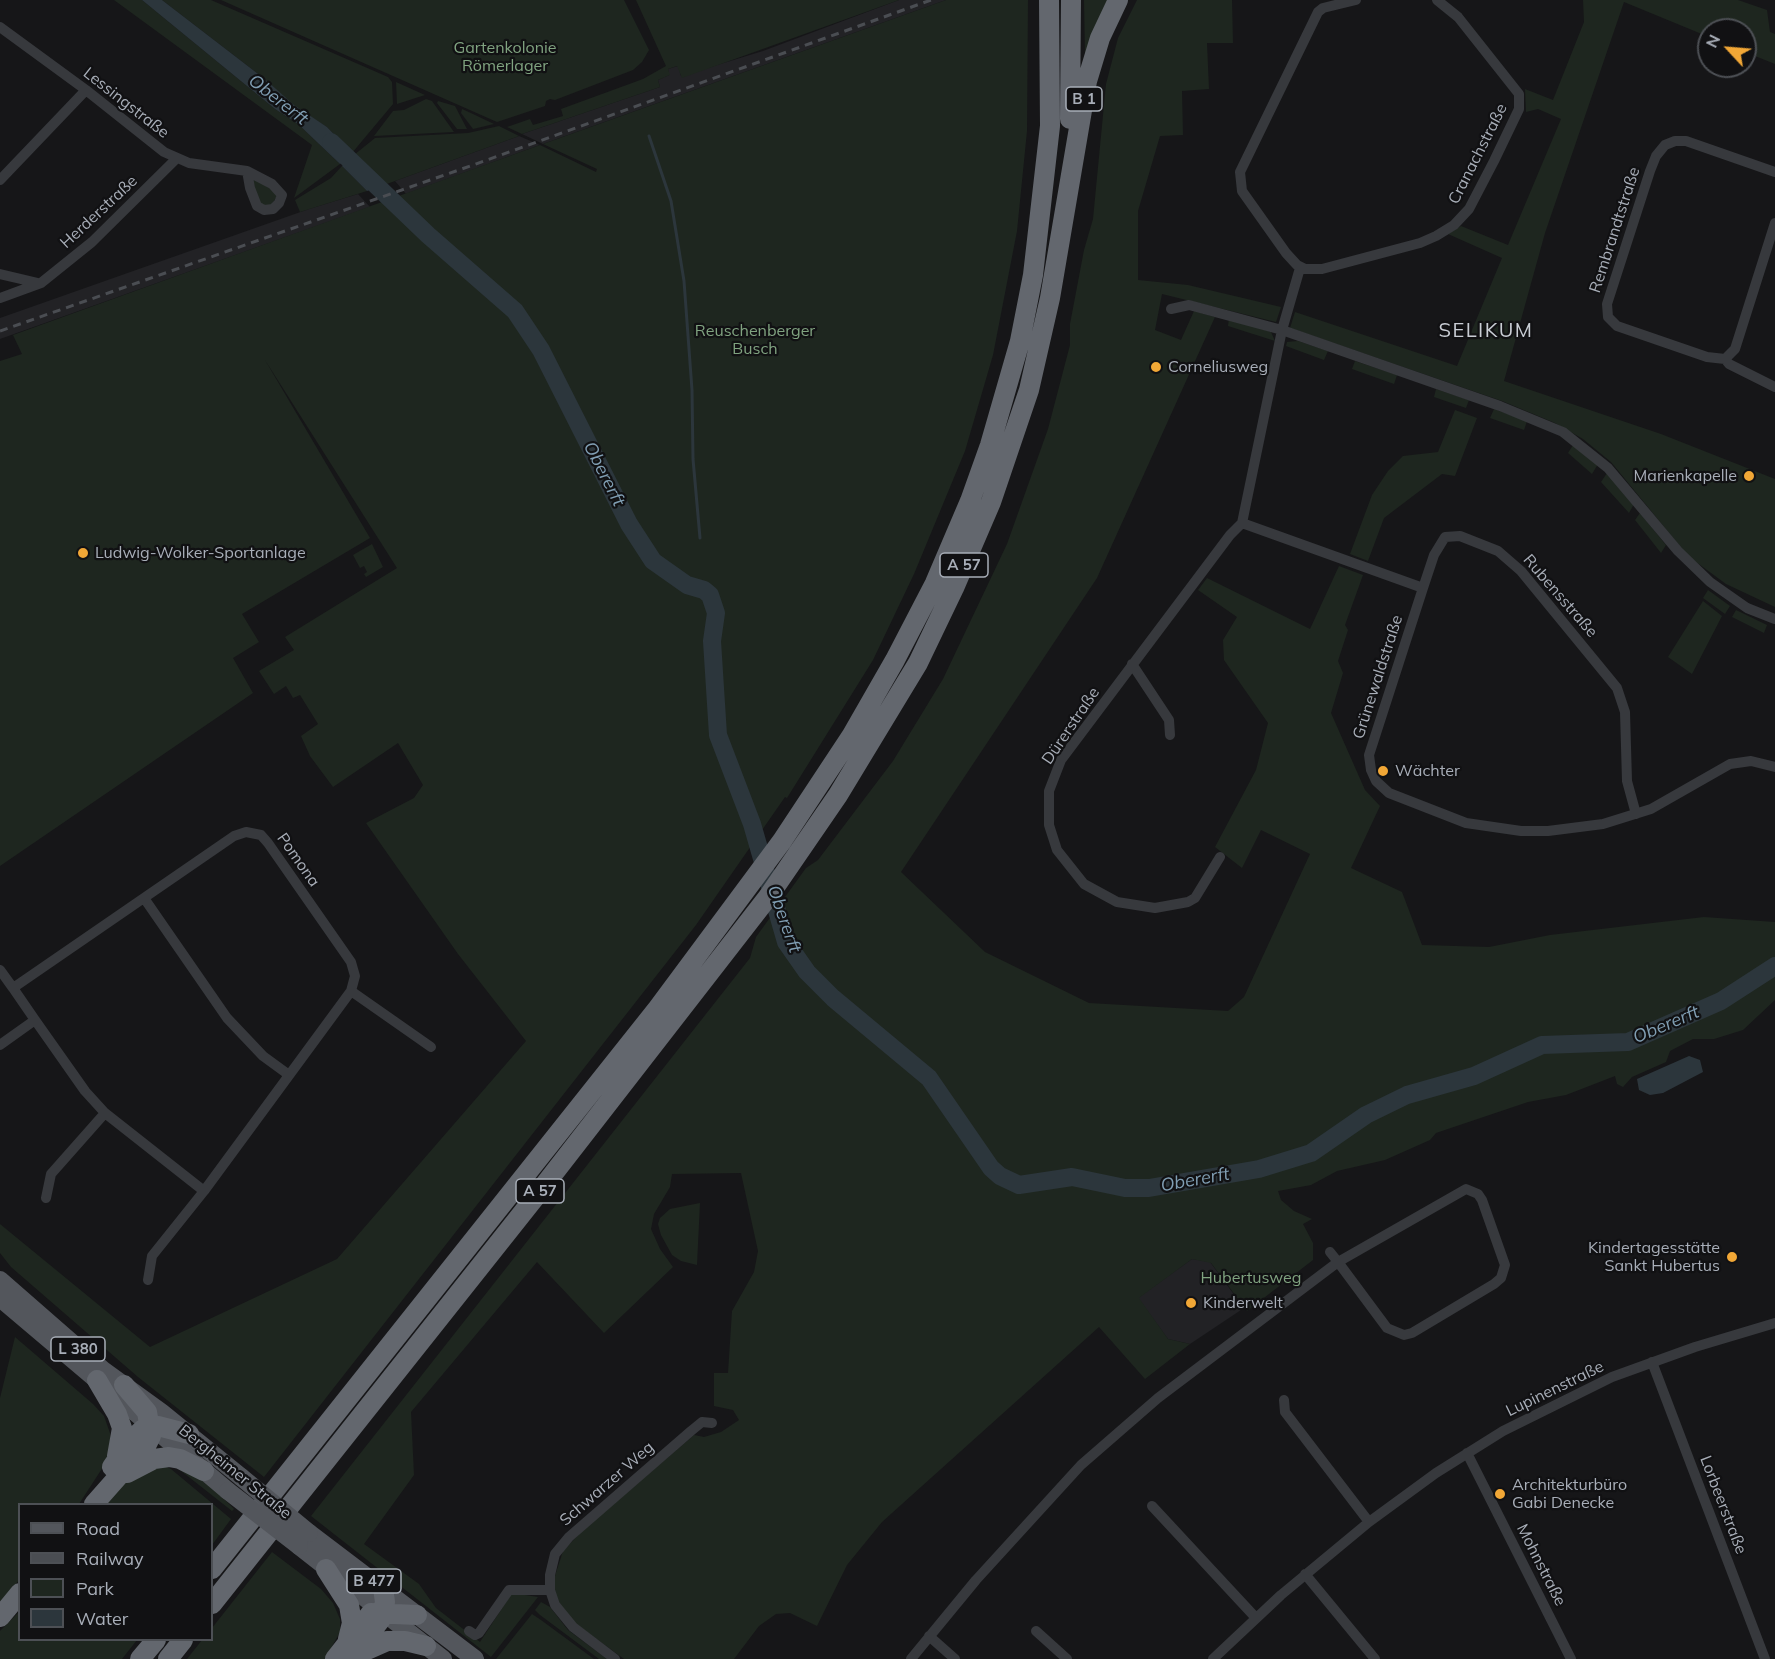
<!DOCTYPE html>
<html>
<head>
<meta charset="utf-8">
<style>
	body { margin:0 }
	#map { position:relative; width:1775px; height:1659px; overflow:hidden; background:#161618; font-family:Mulish,sans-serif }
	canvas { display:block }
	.legend { position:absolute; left:18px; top:1503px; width:195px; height:138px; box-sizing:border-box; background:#111113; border:2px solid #4d5055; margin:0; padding:8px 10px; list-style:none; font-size:18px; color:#a8aeb8 }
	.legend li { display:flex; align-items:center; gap:12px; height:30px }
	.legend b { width:30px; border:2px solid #4d5055 }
	.north { position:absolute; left:1697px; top:18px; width:60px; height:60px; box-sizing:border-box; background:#111113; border:2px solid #4d5055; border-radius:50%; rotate:296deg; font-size:16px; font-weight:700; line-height:24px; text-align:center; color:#a8aeb8 }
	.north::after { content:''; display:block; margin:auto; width:21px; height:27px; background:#f1a736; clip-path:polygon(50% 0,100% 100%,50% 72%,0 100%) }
</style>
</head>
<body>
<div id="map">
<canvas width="1775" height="1659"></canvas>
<ul class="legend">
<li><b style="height:8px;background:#53565c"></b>Road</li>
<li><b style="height:8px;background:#4a4d52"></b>Railway</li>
<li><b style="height:16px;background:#1e261f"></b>Park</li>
<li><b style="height:16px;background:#2c363c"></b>Water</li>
</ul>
<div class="north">N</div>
</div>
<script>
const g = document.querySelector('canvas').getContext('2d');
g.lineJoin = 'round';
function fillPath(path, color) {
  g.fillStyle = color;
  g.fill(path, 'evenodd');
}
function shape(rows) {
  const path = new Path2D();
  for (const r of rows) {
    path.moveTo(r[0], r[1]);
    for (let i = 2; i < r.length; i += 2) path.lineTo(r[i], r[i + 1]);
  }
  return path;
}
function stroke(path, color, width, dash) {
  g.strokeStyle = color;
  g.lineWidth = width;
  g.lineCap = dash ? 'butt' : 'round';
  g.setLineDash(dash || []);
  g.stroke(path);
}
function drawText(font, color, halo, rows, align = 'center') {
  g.font = font + ' Mulish,sans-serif';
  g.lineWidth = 4.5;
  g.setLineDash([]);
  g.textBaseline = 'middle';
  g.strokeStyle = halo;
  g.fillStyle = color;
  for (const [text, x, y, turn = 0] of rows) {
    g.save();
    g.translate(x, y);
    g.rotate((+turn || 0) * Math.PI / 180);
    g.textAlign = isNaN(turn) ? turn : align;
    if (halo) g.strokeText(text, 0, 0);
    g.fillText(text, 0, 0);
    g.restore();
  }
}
const built = shape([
	[899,0,946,0,543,144,522,134,660,87,658,80,669,75,668,69,678,66,681,76,763,51],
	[519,136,540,145,406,194,395,181],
	[358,194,370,207,0,339,0,318,309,209],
	[1192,1259,1210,1262,1244,1308,1190,1344,1168,1339,1138,1298]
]);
const green = shape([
	[114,0,142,0,275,109,298,124,340,164,294,198,312,145],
	[162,0,211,0,388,77,392,82,393,104,352,153,327,127,294,106,266,80],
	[221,0,624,0,649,50,642,62,633,70,555,100,550,99,546,101,545,106,497,122],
	[636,0,899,0,682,78,677,66,668,69,670,75,658,80,660,87,522,134,507,127,530,119,533,125,563,116,561,109,643,79,666,66],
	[946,0,1028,0,1027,131,1017,231,993,355,965,451,914,574,873,660,787,798,785,797,696,925,264,1477,138,1377,11,1267,0,1253,0,1224,150,1347,337,1259,526,1041,458,954,366,823,414,798,423,785,398,743,333,787,310,756,301,736,318,724,300,695,293,698,286,686,274,694,259,671,294,650,285,637,397,568,265,360,370,538,242,614,259,642,233,658,253,693,0,866,0,361,22,354,13,335,540,145,596,172,597,169,543,144],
	[1084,0,1110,0,1085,56],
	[1137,0,1232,0,1233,43,1207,43,1209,89,1182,91,1183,135,1160,136,1138,211,1138,280,1188,285,1281,307,1276,322,1162,294,1155,330,1181,340,1194,311,1215,317,1097,578,901,872,985,952,1089,1003,1228,1011,1244,997,1310,854,1261,830,1242,868,1215,847,1256,770,1268,723,1224,660,1223,640,1237,617,1198,590,1207,578,1310,629,1339,566,1363,575,1345,625,1348,630,1338,661,1343,673,1331,713,1365,790,1380,806,1351,868,1402,892,1422,945,1489,947,1550,935,1704,917,1775,922,1775,1000,1743,1030,1714,1039,1693,1039,1670,1051,1666,1062,1632,1077,1623,1087,1617,1084,1615,1076,1566,1095,1528,1102,1436,1133,1430,1140,1385,1160,1337,1171,1311,1185,1278,1191,1281,1200,1294,1211,1312,1219,1303,1224,1313,1243,1313,1260,1247,1311,1211,1263,1192,1259,1139,1298,1168,1339,1190,1344,1145,1379,1099,1327,882,1522,847,1565,817,1626,790,1613,776,1614,759,1626,734,1659,624,1659,569,1619,556,1599,554,1579,563,1551,581,1532,694,1435,704,1437,721,1432,739,1420,733,1410,714,1406,714,1373,728,1373,732,1311,754,1272,758,1251,741,1173,672,1174,670,1187,654,1214,651,1229,660,1249,673,1267,604,1333,537,1262,411,1412,414,1475,364,1544,419,1584,436,1608,480,1642,512,1593,538,1597,491,1657,311,1516,750,958,756,937,806,868,818,860,893,761,943,679,1007,544,1048,429,1070,345,1070,324,1084,250,1093,219,1106,84,1118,38],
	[1583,0,1738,0,1767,10,1770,32,1775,34,1775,64,1745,52,1745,30,1709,30,1709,37,1624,2,1545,233,1504,381,1661,434,1775,479,1775,607,1726,584,1688,556,1611,462,1583,439,1555,423,1502,401,1290,328,1295,312,1457,366,1502,258,1448,234,1461,226,1508,245,1561,119,1538,109,1526,112,1525,89,1553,100,1584,22],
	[396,82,425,95,397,104],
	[426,99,432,101,454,132,374,136,393,111,404,110],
	[438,101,455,106,467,129,457,129,437,103],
	[462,109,473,114,494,124,473,129,461,113],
	[499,126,519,136,384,185,354,155,375,138,468,133],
	[342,166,367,191,300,212,295,200,331,178],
	[256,178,278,195,270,207,259,203,252,181],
	[1229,318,1271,332,1275,341,1228,326],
	[1298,341,1328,351,1324,360,1286,346,1287,342],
	[1355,361,1397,375,1394,384,1352,369],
	[1436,389,1469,400,1466,408,1434,397],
	[1494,409,1527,421,1524,430,1490,418],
	[1455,410,1477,418,1455,476,1442,474,1384,518,1368,561,1350,554,1372,495,1388,471,1403,456,1438,452],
	[1573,445,1598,464,1592,474,1568,453],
	[1607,473,1634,504,1629,513,1601,482],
	[1640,513,1666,545,1661,553,1635,520],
	[372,544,383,567,366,577,364,574,367,572,364,566,360,568,353,555],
	[1708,590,1730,606,1725,614,1703,598],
	[1703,601,1722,616,1692,674,1668,657],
	[1736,610,1767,625,1764,633,1732,617],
	[700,1203,697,1265,681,1261,672,1255,661,1235,658,1224,660,1218,670,1209],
	[15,1337,93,1404,104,1416,110,1433,111,1445,105,1464,79,1504,20,1504,19,1580,0,1605,0,1398],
	[171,1463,202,1477,234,1509,232,1511],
	[162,1465,171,1469,231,1519,212,1545,212,1504,104,1504,124,1483],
	[272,1552,321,1589,333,1603,340,1619,340,1632,325,1659,187,1659,202,1640,212,1640,212,1628],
	[541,1602,550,1607,568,1630,607,1659,599,1659,540,1615,535,1610],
	[19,1612,20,1640,137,1640,122,1659,0,1659,0,1631],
	[532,1614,541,1620,594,1659,496,1659]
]);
const water = shape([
	[142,0,162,0,266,80,294,105,327,127,352,153,340,164,298,124,275,109],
	[354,155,384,185,367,191,342,166],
	[1689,1056,1700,1060,1703,1072,1663,1093,1650,1095,1639,1090,1637,1079]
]);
const stream = shape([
	[649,136,671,201,684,281,692,390,693,459,700,538]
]);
const river = shape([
	[331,142,428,235,515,311,541,350,629,524,653,561,687,585,704,590,710,595,716,613,712,641,718,735,752,824,786,942,807,972,833,998,929,1078,991,1168,1000,1176,1019,1185,1072,1177,1125,1188,1149,1188,1259,1169,1311,1153,1366,1115,1407,1095,1474,1076,1542,1045,1628,1042,1721,1001,1775,966]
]);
const minor = shape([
	[1356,0,1323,8,1318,12,1240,172,1242,191,1286,253,1297,265,1305,269,1322,269,1420,243,1436,236,1454,225,1469,209,1494,161,1519,109,1519,94,1458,17,1437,0],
	[0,27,86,90,164,152,189,163,247,171,272,184,282,195,279,203,273,209,264,210,257,206,250,188,247,171],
	[1775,172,1686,141,1675,141,1665,145,1656,156,1650,171,1607,304,1608,317,1617,326,1707,357,1725,359,1735,349,1775,223],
	[0,180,86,90],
	[0,274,38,283],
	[0,298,41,283,92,242,176,159],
	[1171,309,1189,305,1282,330,1500,406,1563,432,1608,468,1678,551,1710,582,1747,608,1775,619],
	[1725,359,1729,364,1775,387],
	[1242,523,1423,588,1434,555,1445,537,1460,536,1498,551,1521,571,1617,688,1625,712,1627,781,1636,814],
	[1423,588,1369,755,1371,770,1376,781,1389,793,1466,823,1521,831,1548,831,1603,824,1651,809,1730,764,1751,761,1775,767],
	[1132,664,1169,720,1170,735],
	[1220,857,1195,898,1188,902,1155,908,1117,902,1084,884,1057,850,1049,825,1049,791,1061,760,1230,535,1242,523,1282,330,1300,268],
	[144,898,227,1018,263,1056,289,1075],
	[0,970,13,988,35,1020,85,1091,105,1113,204,1191,351,991,355,976,351,962,268,843,261,835,246,832,234,836,13,988],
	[351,991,431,1047],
	[0,1045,35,1020],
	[46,1198,51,1174,105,1113],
	[148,1280,152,1256,204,1191],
	[1652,1362,1765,1659],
	[1284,1400,1285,1412,1369,1522],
	[1467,1453,1571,1659],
	[1152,1506,1256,1618],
	[1305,1574,1375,1659],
	[469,1631,475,1635,479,1633,509,1590,550,1590],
	[1036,1631,1067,1659],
	[929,1636,955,1659],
	[615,1659,573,1627,555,1605,550,1590,550,1575,555,1554,569,1537,691,1431,702,1422,712,1423],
	[911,1659,976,1580,1081,1465,1158,1398,1338,1262,1466,1189,1478,1194,1482,1200,1505,1265,1501,1278,1494,1284,1412,1333,1404,1335,1387,1328,1338,1262,1330,1252],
	[1213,1659,1281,1595,1369,1522,1436,1473,1503,1431,1612,1377,1695,1347,1775,1323]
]);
const primary = shape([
	[0,1280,103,1370,161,1412,241,1477],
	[0,1298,228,1491],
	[309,1533,475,1659],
	[299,1546,443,1659]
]);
const motorway = shape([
	[1070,119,1071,0],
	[97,1380,117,1414,122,1428,117,1456],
	[112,1467,130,1441,143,1429,158,1426,189,1434],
	[127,1473,154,1459,169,1457,180,1459,204,1471],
	[94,1504,147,1444,151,1436,147,1412,124,1385],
	[212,1569,658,1008,782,841,852,735,895,660,935,583,970,501,990,445,1020,341,1033,275,1050,126,1049,0],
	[326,1569,349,1605,352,1623,348,1639],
	[212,1604,536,1196,768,897,838,795,918,663,954,588,991,502,1029,390,1050,298,1087,81,1100,38,1118,0],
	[0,1617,20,1593],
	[358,1654,387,1641,405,1641,426,1646],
	[140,1659,156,1640],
	[168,1659,183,1640],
	[335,1659,371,1613,417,1615],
	[350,1659,381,1619,385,1602,383,1588]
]);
const rail = shape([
	[0,331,473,165,931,0]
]);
const primaryBridge = shape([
	[241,1477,309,1533],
	[228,1491,299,1546]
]);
const markers = [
	[1156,367,6,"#f1a736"],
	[1749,476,6,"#f1a736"],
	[83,553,6,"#f1a736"],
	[1383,771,6,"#f1a736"],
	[1732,1257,6,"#f1a736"],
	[1191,1303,6,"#f1a736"],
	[1500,1494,6,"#f1a736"]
];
const shields = [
	[1084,99,36],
	[964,565,48],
	[540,1191,48],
	[78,1349,54],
	[374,1581,54]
];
const shieldNames = [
	["B 1",1084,99],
	["A 57",964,565],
	["A 57",540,1191],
	["L 380",78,1349],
	["B 477",374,1581]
];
const parkNames = [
	["Gartenkolonie",505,48],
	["Römerlager",505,66],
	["Reuschenberger",755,331],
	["Busch",755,349],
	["Hubertusweg",1251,1278]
];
const streetNames = [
	["Lessingstraße",126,103,38],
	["Cranachstraße",1478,154,-63],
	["Herderstraße",99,212,-43],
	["Rembrandtstraße",1615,230,-72],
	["Rubensstraße",1560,596,49],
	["Grünewaldstraße",1378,677,-72],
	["Dürerstraße",1071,726,-56],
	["Pomona",298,860,55],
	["Lupinenstraße",1555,1389,-26],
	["Bergheimer Straße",235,1472,39],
	["Schwarzer Weg",607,1484,-41],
	["Lorbeerstraße",1723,1505,69],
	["Mohnstraße",1541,1565,63]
];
const poiNames = [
	["Corneliusweg",1168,367],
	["Marienkapelle",1737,476,"right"],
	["Ludwig-Wolker-Sportanlage",95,553],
	["Wächter",1395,771],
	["Kindertagesstätte",1720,1248,"right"],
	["Sankt Hubertus",1720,1266,"right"],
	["Kinderwelt",1203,1303],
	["Architekturbüro",1512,1485],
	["Gabi Denecke",1512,1503]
];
const waterNames = [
	["Obererft",278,100,38],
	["Obererft",604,474,63],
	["Obererft",784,919,71],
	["Obererft",1666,1025,-23],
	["Obererft",1195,1180,-10]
];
const quarterNames = [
	["SELIKUM",1486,331]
];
fillPath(built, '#222225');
fillPath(green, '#1e261f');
fillPath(water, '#2c363c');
stroke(stream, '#2c363c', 3);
stroke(river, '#2c363c', 18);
stroke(minor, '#37393d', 10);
stroke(primary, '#53565c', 18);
stroke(motorway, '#63676e', 20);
stroke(rail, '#4a4d52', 3, [8, 6]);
stroke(primaryBridge, '#53565c', 18);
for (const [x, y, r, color] of markers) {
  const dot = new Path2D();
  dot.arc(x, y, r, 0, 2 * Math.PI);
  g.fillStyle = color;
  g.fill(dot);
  stroke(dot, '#111113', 2);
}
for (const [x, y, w] of shields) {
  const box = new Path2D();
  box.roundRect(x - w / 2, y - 12, w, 24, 4.5);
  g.fillStyle = '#111113';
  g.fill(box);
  stroke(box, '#a8aeb8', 1.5);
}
drawText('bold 15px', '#a8aeb8', null, shieldNames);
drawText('16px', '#80a380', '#111113', parkNames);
drawText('16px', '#a8aeb8', '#111113', streetNames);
drawText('16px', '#a8aeb8', '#111113', poiNames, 'left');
drawText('italic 18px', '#809eb3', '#111113', waterNames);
g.letterSpacing = '1.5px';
drawText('20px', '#c9cdd4', '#111113', quarterNames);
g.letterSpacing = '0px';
</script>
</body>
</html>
